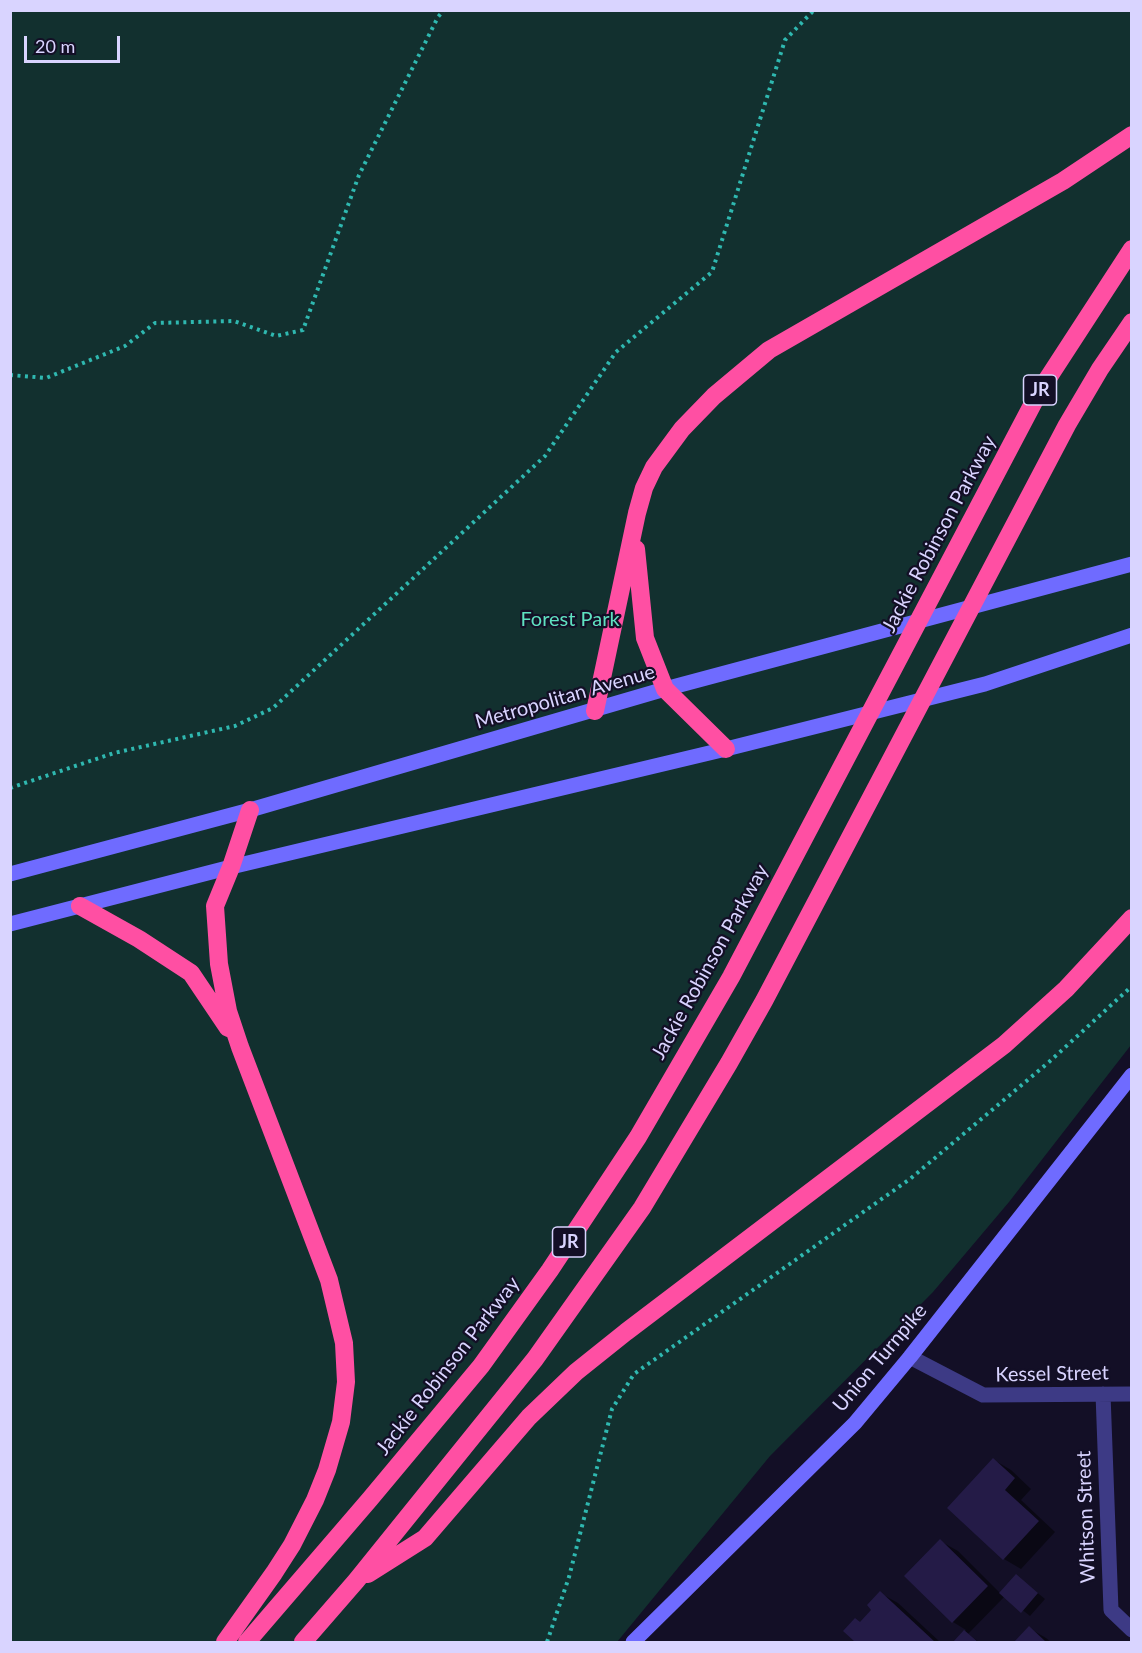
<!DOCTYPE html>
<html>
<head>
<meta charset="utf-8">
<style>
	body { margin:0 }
	#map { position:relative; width:1142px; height:1653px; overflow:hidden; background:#130f26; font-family:Lato,sans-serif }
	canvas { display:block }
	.frame { position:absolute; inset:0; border:12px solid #d9d4ff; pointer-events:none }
	.scale { position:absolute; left:24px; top:36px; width:96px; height:27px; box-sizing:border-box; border:3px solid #d9d4ff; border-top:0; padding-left:8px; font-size:18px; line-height:21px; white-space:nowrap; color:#d9d4ff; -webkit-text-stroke:4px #130f26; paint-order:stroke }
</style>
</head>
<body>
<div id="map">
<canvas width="1142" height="1653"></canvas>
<div class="frame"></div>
<div class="scale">20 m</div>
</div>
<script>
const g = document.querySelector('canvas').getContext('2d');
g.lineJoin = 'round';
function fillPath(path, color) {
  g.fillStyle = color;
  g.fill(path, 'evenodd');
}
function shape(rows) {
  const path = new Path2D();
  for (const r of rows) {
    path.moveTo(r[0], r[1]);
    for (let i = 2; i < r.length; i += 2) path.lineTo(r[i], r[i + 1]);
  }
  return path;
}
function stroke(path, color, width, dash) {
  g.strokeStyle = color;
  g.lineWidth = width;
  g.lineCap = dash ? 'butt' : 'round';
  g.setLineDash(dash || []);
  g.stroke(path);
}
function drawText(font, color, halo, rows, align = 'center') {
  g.font = font + ' Lato,sans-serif';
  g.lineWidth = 4.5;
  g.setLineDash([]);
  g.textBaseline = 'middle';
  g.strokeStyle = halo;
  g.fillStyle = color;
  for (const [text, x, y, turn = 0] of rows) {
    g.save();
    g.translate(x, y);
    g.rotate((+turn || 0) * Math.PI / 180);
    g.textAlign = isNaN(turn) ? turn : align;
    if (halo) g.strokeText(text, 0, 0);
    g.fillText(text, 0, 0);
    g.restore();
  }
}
const green = shape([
	[11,11,1131,11,1131,1045,1009,1202,933,1292,770,1456,617,1642,11,1642]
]);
const shadow = shape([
	[1130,1292,1132,1292,1132,1320,1131,1320],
	[994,1460,1011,1470,1031,1489,1021,1500,1055,1532,1021,1569,1004,1559],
	[940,1541,958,1551,1001,1594,1017,1576,1045,1599,1030,1616,1005,1596,968,1634,979,1642,955,1642,966,1630,953,1622,906,1576],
	[880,1593,898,1603,940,1642,858,1642,845,1631,861,1623,873,1610],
	[1029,1628,1046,1638,1051,1642,1016,1642]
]);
const building = shape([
	[993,1458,1015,1478,1005,1490,1039,1521,1003,1560,947,1508],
	[940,1539,988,1586,952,1623,904,1576],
	[1016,1574,1038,1593,1021,1613,999,1593],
	[880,1591,935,1642,855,1642,843,1631,855,1618,860,1622,871,1610,867,1605],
	[1029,1626,1046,1642,1014,1642],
	[964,1630,978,1642,953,1642]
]);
const path = shape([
	[10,375,46,378,125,346,155,323,234,321,276,336,303,330,359,175,438,17,444,10],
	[10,788,114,753,235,726,273,708,545,456,616,352,712,272,785,40,814,10],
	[547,1642,569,1577,612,1409,634,1374,910,1179,1049,1062,1132,986]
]);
const minor = shape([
	[910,1357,983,1395,1132,1394],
	[1103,1394,1111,1610,1132,1630]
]);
const secondary = shape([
	[10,874,250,810,665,689,1132,564],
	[10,924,231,867,726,749,985,684,1132,635],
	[633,1642,855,1423,910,1357,1132,1075]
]);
const motorway = shape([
	[636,549,645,638,665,689,726,749],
	[595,711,637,513,644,488,654,467,682,429,714,396,769,350,1063,181,1132,135],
	[80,906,139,939,191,973,228,1028],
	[368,1574,425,1538,529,1417,576,1372,626,1332,1004,1045,1066,989,1132,918],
	[225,1642,274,1573,292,1545,315,1500,327,1470,341,1422,346,1382,344,1343,329,1280,240,1047,228,1011,219,964,215,906,231,867,250,810],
	[247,1642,370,1499,481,1366,550,1270,638,1137,731,977,1039,392,1132,249],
	[303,1642,356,1581,535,1359,642,1208,729,1063,764,1001,1067,425,1100,369,1132,322]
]);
const shields = [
	[1040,390,33],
	[569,1242,33]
];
const shieldNames = [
	["JR",1040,390],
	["JR",569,1242]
];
const streetNames = [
	["Jackie Robinson Parkway",939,534,-62],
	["Metropolitan Avenue",565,697,-16],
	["Jackie Robinson Parkway",710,962,-61],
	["Union Turnpike",880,1358,-50],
	["Jackie Robinson Parkway",448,1366,-52],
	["Kessel Street",1052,1374,-1],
	["Whitson Street",1086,1517,-92]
];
const parkNames = [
	["Forest Park",570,620]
];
fillPath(green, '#12302f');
fillPath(shadow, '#0007');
fillPath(building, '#241b47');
stroke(path, '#2fb8b0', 4, [3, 4.5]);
stroke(minor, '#3d3a85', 15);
stroke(secondary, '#6f6bff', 15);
stroke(motorway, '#ff4fa3', 18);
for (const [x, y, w] of shields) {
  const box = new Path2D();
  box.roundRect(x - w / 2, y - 15, w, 30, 4.5);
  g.fillStyle = '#130f26';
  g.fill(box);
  stroke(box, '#d9d4ff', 1.5);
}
drawText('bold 18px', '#d9d4ff', null, shieldNames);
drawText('20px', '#d9d4ff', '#130f26', streetNames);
drawText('20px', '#5fe0c0', '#130f26', parkNames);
</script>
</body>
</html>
